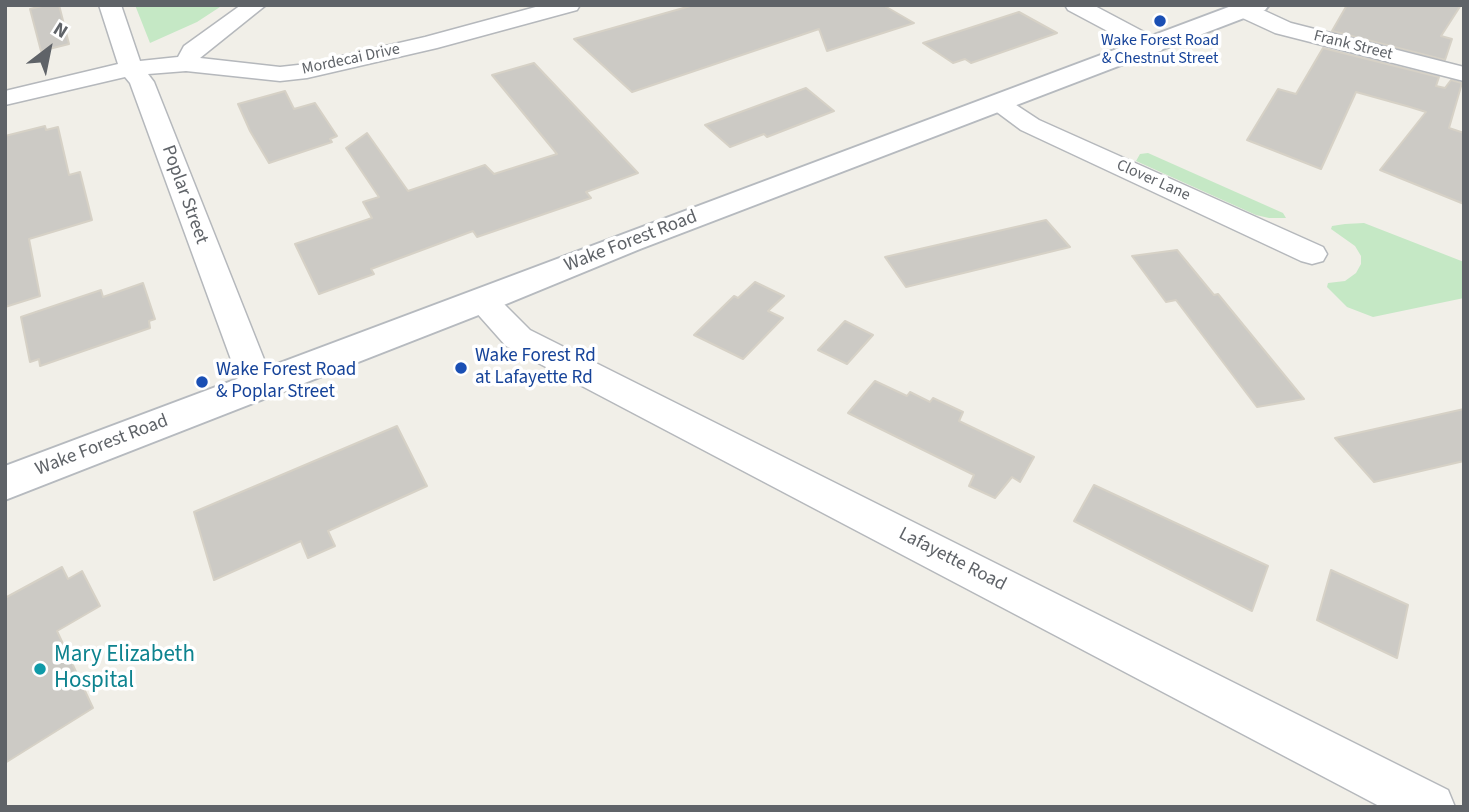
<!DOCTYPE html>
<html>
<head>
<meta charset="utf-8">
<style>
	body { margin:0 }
	#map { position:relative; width:1469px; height:812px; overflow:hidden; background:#f1efe8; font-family:"Source Sans 3",sans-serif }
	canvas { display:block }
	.frame { position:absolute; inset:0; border:7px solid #5f6368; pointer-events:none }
	.north { position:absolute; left:14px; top:14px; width:70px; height:70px; -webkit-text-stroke:5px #fff; paint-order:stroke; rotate:32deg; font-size:19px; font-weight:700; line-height:28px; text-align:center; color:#5f6368 }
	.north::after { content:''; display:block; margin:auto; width:24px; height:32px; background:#5f6368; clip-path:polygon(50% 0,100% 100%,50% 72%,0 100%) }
</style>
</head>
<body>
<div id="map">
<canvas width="1469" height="812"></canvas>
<div class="frame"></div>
<div class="north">N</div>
</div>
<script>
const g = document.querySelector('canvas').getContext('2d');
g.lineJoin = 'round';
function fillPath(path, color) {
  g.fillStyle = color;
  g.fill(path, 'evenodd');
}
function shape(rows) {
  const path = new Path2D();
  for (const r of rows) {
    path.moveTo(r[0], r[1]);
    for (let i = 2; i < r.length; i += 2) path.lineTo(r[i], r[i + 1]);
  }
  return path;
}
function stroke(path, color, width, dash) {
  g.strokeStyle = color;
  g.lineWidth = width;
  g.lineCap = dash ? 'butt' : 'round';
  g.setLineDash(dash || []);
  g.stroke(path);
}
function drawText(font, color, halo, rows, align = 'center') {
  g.font = font + ' "Source Sans 3",sans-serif';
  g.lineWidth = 7;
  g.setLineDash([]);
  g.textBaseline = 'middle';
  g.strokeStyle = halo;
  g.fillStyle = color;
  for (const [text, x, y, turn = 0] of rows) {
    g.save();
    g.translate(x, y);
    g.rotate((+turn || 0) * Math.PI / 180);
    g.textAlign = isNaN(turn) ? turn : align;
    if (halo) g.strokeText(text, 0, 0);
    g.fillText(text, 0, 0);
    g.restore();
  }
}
const green = shape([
	[135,5,223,5,197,22,150,43],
	[1148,153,1283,213,1286,218,1269,218,1256,215,1136,161,1140,154],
	[1364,223,1464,262,1464,298,1373,317,1347,307,1327,287,1328,283,1345,281,1356,273,1361,264,1361,256,1355,246,1331,229,1332,226,1345,224]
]);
const building = shape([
	[46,5,59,5,69,44,41,51,30,9,46,5],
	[694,5,883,5,914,23,827,51,819,29,632,92,574,39,694,5],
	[1347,5,1461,5,1441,36,1452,39,1445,60,1332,31,1347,5],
	[1019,12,1057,33,971,63,965,59,953,63,923,43,1019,12],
	[1323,48,1439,77,1436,86,1445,88,1451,80,1462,83,1449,128,1464,133,1464,204,1380,170,1426,112,1410,107,1356,92,1321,169,1247,140,1278,89,1296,94,1323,48],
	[534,63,638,173,586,192,591,198,477,237,473,231,371,269,374,274,319,294,295,244,372,218,363,202,379,197,346,148,367,133,408,191,485,165,494,174,557,154,492,75,534,63],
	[806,88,834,111,767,137,764,134,730,147,705,125,806,88],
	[285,91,294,109,315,103,337,136,330,139,332,142,269,163,250,131,238,104,285,91],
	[45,126,46,130,58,127,69,175,80,172,92,220,29,239,40,296,5,307,5,136,45,126],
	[1046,220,1070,247,906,287,885,257,1046,220],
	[1177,250,1214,295,1218,294,1304,399,1257,407,1176,300,1166,302,1132,256,1177,250],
	[755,282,784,296,768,311,783,318,743,359,694,335,734,296,738,298,755,282],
	[143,283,155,319,149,321,150,328,40,366,39,359,30,362,21,317,101,290,103,297,143,283],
	[845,321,873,335,847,364,818,350,845,321],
	[875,381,907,396,910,392,930,402,933,398,963,412,959,421,1034,457,1020,482,1012,477,995,498,969,486,974,475,848,413,875,381],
	[1464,409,1464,461,1374,482,1335,438,1464,409],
	[397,426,427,486,328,531,335,546,308,558,301,541,214,580,194,512,397,426],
	[1094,485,1268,566,1252,611,1074,521,1094,485],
	[62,567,68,579,82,571,100,606,57,631,93,708,5,763,5,598,62,567],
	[1331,570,1408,605,1397,658,1317,620,1331,570]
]);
const street = shape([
	[99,5,121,5,140,61,178,57,184,46,241,5,266,5,200,58,280,67,307,64,425,37,543,5,580,5,577,10,437,48,307,78,280,81,186,71,148,74,154,82,275,387,270,396,258,400,246,396,241,387,130,83,125,77,5,105,5,91,118,64,99,5],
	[1065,5,1093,5,1161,41,1165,46,1161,51,1153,53,1145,51,1068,10,1065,5],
	[1236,5,1252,5,1291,23,1464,67,1464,81,1275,33,1236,15,1233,10,1236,5],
	[998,97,1007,99,1039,120,1323,247,1327,254,1323,261,1312,264,1301,261,1021,130,986,104,989,99,998,97],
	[482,290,493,293,530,330,1448,790,1455,807,1381,807,506,346,466,301,471,293,482,290]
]);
const secondary = shape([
	[1234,5,1269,5,1265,10,640,249,494,309,5,500,5,466,1234,5]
]);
const markers = [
	[1160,21,7,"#1a4fb4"],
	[461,368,7,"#1a4fb4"],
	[202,382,7,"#1a4fb4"],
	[40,669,7,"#0f9aa8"]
];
const farTransitnames = [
	["Wake Forest Road",1160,41],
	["& Chestnut Street",1160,59]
];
const farStreetnames = [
	["Frank Street",1353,46,14],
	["Mordecai Drive",351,60,-12],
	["Clover Lane",1153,181,24]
];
const streetNames = [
	["Poplar Street",184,195,70],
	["Wake Forest Road",631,242,-21],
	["Wake Forest Road",102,446,-21],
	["Lafayette Road",952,560,27]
];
const transitNames = [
	["Wake Forest Rd",475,357],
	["at Lafayette Rd",475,379],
	["Wake Forest Road",216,371],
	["& Poplar Street",216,393]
];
const nearCulturenames = [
	["Mary Elizabeth",54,656],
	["Hospital",54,682]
];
fillPath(green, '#c5e8c5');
fillPath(building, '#cccac5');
stroke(building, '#d6d1c6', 2);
stroke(street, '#b5b8bc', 3);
stroke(secondary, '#b6babf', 4);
fillPath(street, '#fff');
fillPath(secondary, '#fff');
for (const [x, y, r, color] of markers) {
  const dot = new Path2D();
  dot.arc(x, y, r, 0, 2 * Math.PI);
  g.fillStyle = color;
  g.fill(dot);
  stroke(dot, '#fff', 2.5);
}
drawText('16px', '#164399', '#fff', farTransitnames);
drawText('16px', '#5f6368', '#fff', farStreetnames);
drawText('19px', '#5f6368', '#fff', streetNames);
drawText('19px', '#164399', '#fff', transitNames, 'left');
drawText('23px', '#0d838f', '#fff', nearCulturenames, 'left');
</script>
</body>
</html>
